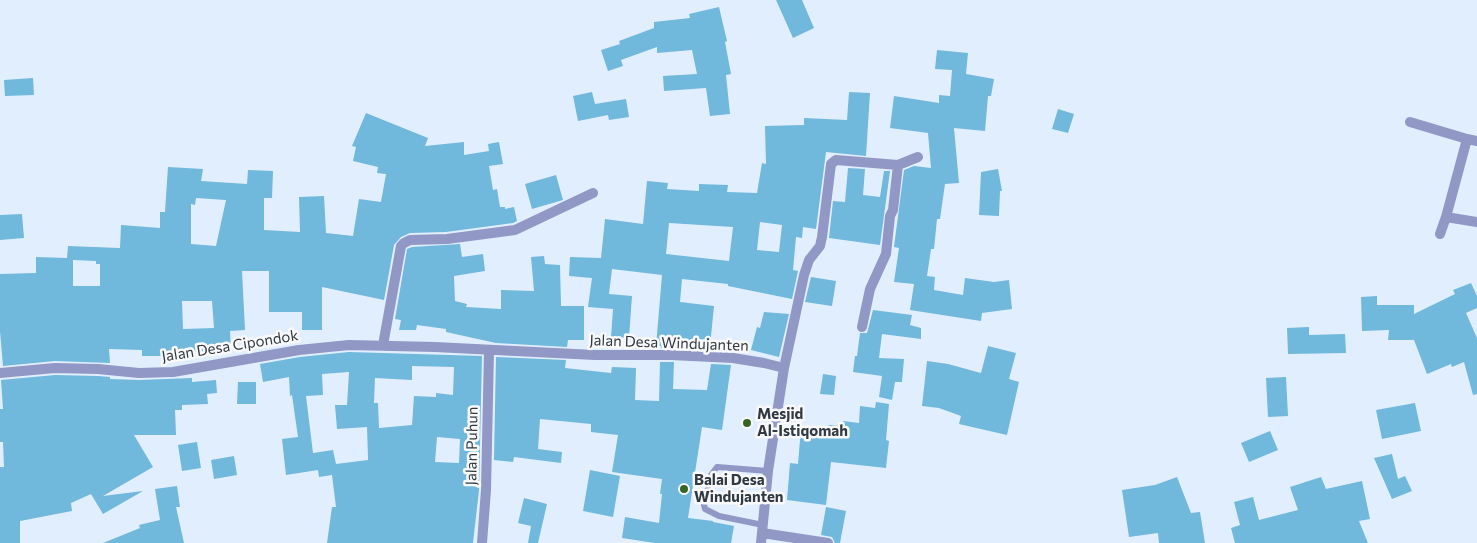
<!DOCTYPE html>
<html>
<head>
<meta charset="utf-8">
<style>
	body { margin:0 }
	canvas { display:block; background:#e1eefe }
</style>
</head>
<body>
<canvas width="1477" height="543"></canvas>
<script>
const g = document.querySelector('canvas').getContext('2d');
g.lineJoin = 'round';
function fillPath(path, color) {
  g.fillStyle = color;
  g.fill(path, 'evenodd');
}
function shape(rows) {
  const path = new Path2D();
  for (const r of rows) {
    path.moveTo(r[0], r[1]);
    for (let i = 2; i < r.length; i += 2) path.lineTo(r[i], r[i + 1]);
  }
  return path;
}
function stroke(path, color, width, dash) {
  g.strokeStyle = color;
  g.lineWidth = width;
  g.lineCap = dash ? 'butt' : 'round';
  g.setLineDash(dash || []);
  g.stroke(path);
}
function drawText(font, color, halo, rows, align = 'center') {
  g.font = font + ' Commissioner,sans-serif';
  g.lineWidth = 5;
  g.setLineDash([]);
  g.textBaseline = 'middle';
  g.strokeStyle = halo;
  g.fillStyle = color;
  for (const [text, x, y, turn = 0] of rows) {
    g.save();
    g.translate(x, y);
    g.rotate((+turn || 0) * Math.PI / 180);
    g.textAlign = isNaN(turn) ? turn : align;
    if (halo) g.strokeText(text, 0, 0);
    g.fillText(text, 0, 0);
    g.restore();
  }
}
const building = shape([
	[776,0,802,0,814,28,793,38],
	[719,7,727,41,725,42,731,74,726,75,730,114,710,116,706,88,664,91,663,76,697,74,692,50,657,53,657,47,621,60,623,66,608,71,601,50,620,44,619,41,654,28,654,22,690,18,689,14],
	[937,50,968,53,966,74,994,79,991,96,988,96,985,131,954,128,959,183,945,184,940,219,937,219,934,249,931,249,927,276,935,277,934,290,963,295,965,278,994,282,1009,280,1012,309,982,313,981,321,910,310,914,284,894,282,899,248,894,247,904,170,914,166,931,168,928,133,890,128,894,96,939,103,939,95,950,96,952,70,935,69],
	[33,78,34,95,5,96,4,80],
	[592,92,595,104,626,99,629,117,609,120,608,115,578,121,573,96],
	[849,92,870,93,866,156,826,152,816,229,803,227,802,238,796,237,793,270,798,271,792,299,728,286,728,284,682,279,680,302,714,306,710,346,677,342,676,348,661,348,661,346,656,346,662,275,612,269,609,294,632,296,629,338,611,337,613,309,588,307,592,278,569,276,570,257,601,258,605,219,643,224,647,181,668,183,667,189,699,191,699,184,728,185,727,192,757,193,762,163,766,164,765,126,804,125,804,118,847,120],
	[760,222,782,225,779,252,757,250],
	[669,223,733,227,729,261,666,254],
	[1058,109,1074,114,1068,133,1052,129],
	[366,113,428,138,425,146,464,142,464,155,489,151,488,144,499,142,503,164,489,166,493,190,497,189,500,207,505,207,505,209,514,207,517,221,513,223,446,232,410,233,401,237,394,245,384,300,322,287,322,330,302,330,302,312,269,312,269,271,242,271,245,330,230,331,231,352,183,351,184,356,142,356,142,350,109,349,110,363,55,361,3,366,0,331,0,274,36,273,36,257,67,258,68,246,120,248,121,225,160,228,160,212,165,212,168,167,203,169,201,181,247,184,248,170,273,171,272,198,264,198,264,230,300,232,299,197,324,196,326,233,353,236,359,199,381,202,386,174,377,173,378,167,353,161,356,147,352,146],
	[196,198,226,200,216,246,191,244,191,204,195,205],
	[73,260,96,261,96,264,100,264,100,286,73,286],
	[182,301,212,301,214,328,183,329],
	[848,168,865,169,863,195,880,197,884,171,890,171,880,245,829,238,833,201,845,202],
	[998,169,1002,191,1000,191,999,216,979,215,981,172],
	[556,175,563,200,532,209,525,184],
	[22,214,24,238,0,240,0,215],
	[460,244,462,257,483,254,485,271,454,276,455,301,467,304,466,307,501,309,501,290,534,291,531,257,544,256,545,264,560,265,561,306,584,306,584,340,568,340,567,347,496,343,446,332,446,329,417,325,416,330,399,330,401,320,395,319,407,249,412,247],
	[811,277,836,281,832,306,805,302],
	[1471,283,1477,296,1477,308,1466,313,1477,338,1477,394,1473,395,1464,362,1452,367,1451,364,1427,374,1414,340,1388,340,1389,330,1362,331,1361,297,1377,296,1377,305,1414,305,1414,314,1455,294,1453,290],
	[873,310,912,315,910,325,921,328,921,339,882,334,879,358,904,359,902,382,895,382,892,400,879,397,882,376,853,372,855,356,857,356,860,333,867,333],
	[764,312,789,314,779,357,751,350,757,327,760,328],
	[1309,327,1309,335,1345,334,1346,353,1288,354,1287,328],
	[988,346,1016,353,1009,379,1019,382,1007,435,959,424,961,416,939,408,922,406,927,361,948,364,981,373],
	[349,352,482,356,479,490,473,543,327,543,332,507,336,507,332,475,319,477,318,470,286,475,282,439,298,437,292,395,290,396,289,377,263,382,260,364,300,357],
	[412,366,454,367,453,395,436,393,436,397,414,396,412,425,379,428,378,403,374,403,375,378,412,380],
	[349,372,347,405,335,405,337,429,367,427,368,458,368,460,336,464,333,450,313,453,306,396,323,395,322,374],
	[437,437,460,439,459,463,435,462],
	[496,357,566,360,565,368,611,373,612,367,636,368,635,400,659,401,660,362,674,362,673,389,707,390,711,364,731,365,722,430,702,427,688,518,713,521,713,522,734,526,731,543,655,543,622,538,625,517,659,523,662,494,660,494,662,479,612,472,618,435,591,432,591,424,540,419,538,449,562,452,561,463,514,457,513,462,494,460],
	[823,374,836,376,834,395,820,394],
	[55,375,98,376,110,377,110,379,139,380,192,378,192,382,216,380,217,393,207,394,208,404,182,405,182,410,175,410,176,435,134,435,153,467,103,496,143,491,103,514,91,494,71,503,72,511,20,521,20,543,0,543,0,467,4,467,3,442,0,442,0,409,3,409,1,380],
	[1286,377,1288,416,1268,417,1266,378],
	[238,382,256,382,256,404,237,404],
	[876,402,889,404,886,440,889,441,886,468,831,462,826,505,787,500,790,463,798,464,801,428,828,431,828,425,843,426,843,421,859,423,860,406,875,408],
	[1415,403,1421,431,1382,439,1376,410],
	[1270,431,1278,450,1249,462,1241,443],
	[197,442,201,468,182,471,178,445],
	[1392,454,1398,479,1405,476,1412,491,1392,499,1374,458],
	[234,456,237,475,214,479,211,460],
	[590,470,620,476,613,517,583,511],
	[1177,477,1191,513,1200,512,1205,543,1159,543,1158,533,1129,537,1122,490,1155,485],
	[1321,477,1326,489,1362,481,1370,519,1359,521,1368,543,1235,543,1231,528,1240,525,1234,502,1253,497,1259,520,1298,510,1290,487],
	[177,486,180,507,176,507,184,543,103,543,140,528,139,525,160,520,155,489],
	[524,498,547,504,538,543,528,543,531,526,518,523],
	[826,507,846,511,840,543,835,543,832,537,821,535]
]);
const service = shape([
	[763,525,719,516,705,509,704,505,711,475,717,467,768,471]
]);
const minor = shape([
	[1410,122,1467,139],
	[1446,217,1467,139,1477,141],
	[1440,234,1446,217,1477,222],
	[862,327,870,289,886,254,890,216,893,210,898,165],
	[383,345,401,246,404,243,410,240,447,239,515,230,593,193],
	[784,368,804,275,809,260,820,246,822,237,831,164,836,160,898,165,918,157],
	[0,373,55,368,98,369,139,373,173,372,299,350,349,345,435,347,595,355,671,355,733,358,764,363,784,368,768,471,761,543],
	[762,533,828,543],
	[482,543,486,490,489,350]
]);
const markers = [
	[747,423,5,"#356424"],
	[684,489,5,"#356424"]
];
const streetNames = [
	["Jalan Desa Windujanten",669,343,2],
	["Jalan Desa Cipondok",230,346,-9],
	["Jalan Puhun",472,446,-89]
];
const poiNames = [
	["Mesjid",757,414],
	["Al-Istiqomah",757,431],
	["Balai Desa",694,480],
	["Windujanten",694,497]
];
fillPath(building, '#70b8dc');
stroke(service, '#9198c5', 6);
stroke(minor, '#9198c5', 10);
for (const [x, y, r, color] of markers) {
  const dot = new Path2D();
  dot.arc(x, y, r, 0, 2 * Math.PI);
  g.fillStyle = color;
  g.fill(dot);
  stroke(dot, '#f9f9f9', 2);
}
drawText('15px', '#313943', '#f9f9f9', streetNames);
drawText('bold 15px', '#313943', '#f9f9f9', poiNames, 'left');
</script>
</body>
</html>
